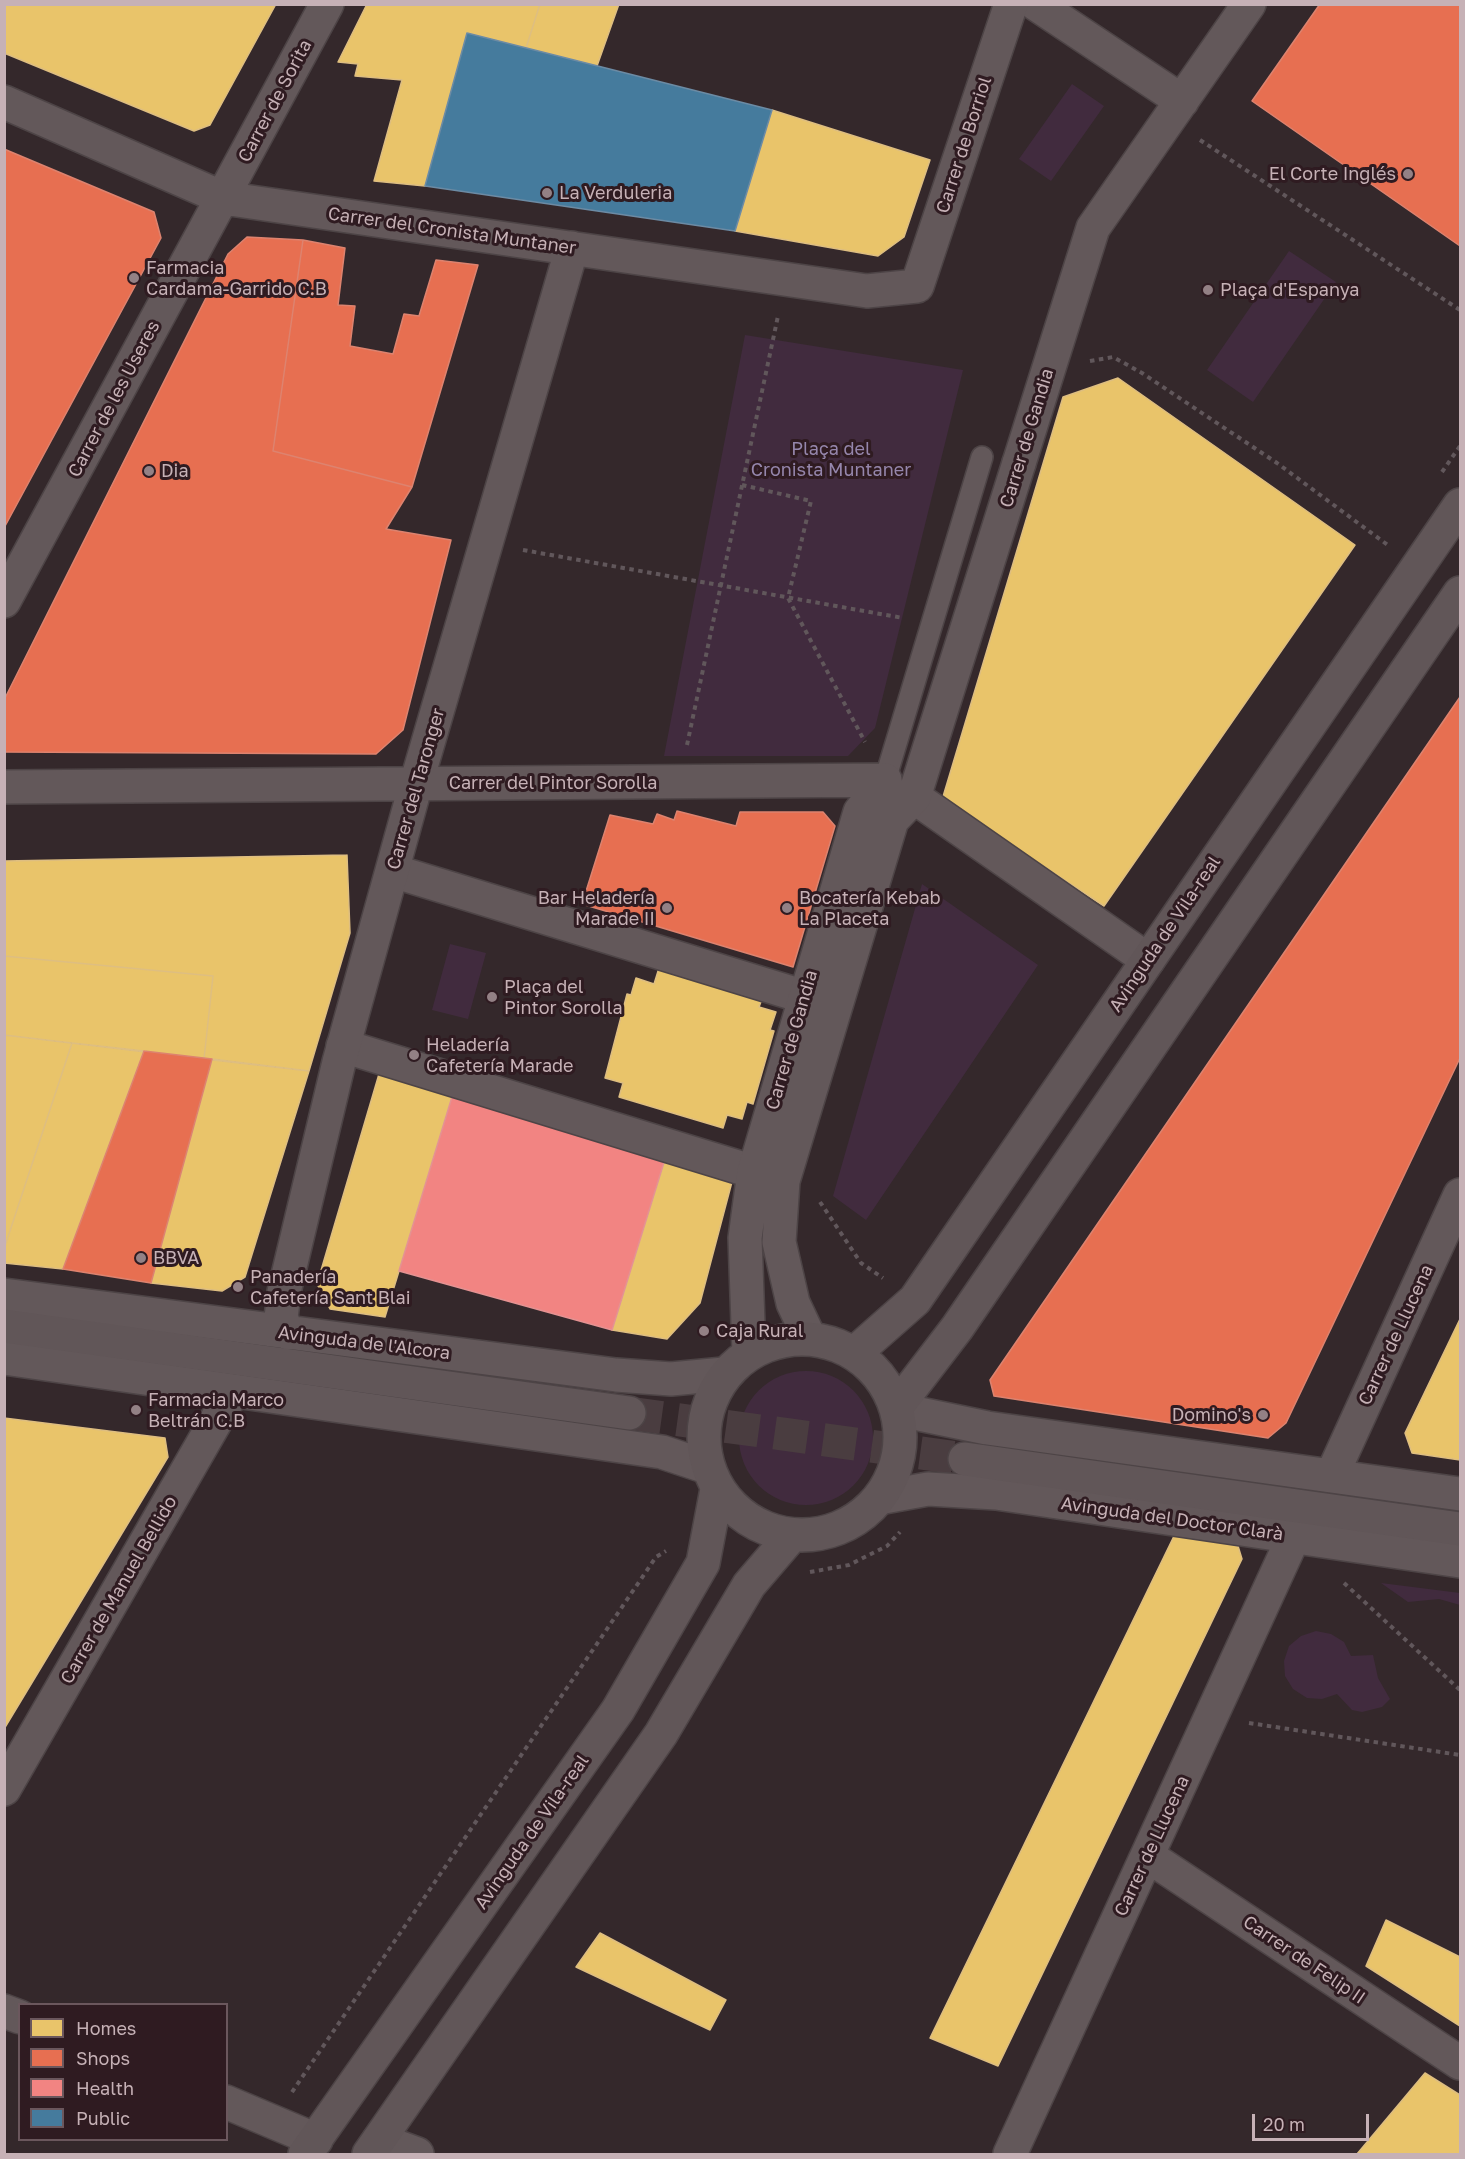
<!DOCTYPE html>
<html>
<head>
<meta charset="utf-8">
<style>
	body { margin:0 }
	#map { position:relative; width:1465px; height:2159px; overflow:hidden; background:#34282b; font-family:"Golos Text",sans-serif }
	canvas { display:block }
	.frame { position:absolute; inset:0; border:6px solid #c6b1b6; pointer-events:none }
	.legend { position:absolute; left:18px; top:2003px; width:210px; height:138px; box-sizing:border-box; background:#2f1b21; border:2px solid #6b575d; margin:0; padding:8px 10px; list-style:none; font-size:18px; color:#c6b1b6 }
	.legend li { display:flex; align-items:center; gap:12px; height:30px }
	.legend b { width:30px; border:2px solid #6b575d }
	.scale { position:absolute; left:1252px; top:2114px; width:117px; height:27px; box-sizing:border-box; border:3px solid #c6b1b6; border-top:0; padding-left:8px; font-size:18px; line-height:21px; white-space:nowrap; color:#c6b1b6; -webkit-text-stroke:4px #2f1b21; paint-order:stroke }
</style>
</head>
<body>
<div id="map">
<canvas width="1465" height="2159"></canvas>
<div class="frame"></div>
<ul class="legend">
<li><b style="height:16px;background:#e9c46a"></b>Homes</li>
<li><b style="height:16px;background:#e76f51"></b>Shops</li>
<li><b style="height:16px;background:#f28482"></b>Health</li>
<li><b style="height:16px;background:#457b9d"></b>Public</li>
</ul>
<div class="scale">20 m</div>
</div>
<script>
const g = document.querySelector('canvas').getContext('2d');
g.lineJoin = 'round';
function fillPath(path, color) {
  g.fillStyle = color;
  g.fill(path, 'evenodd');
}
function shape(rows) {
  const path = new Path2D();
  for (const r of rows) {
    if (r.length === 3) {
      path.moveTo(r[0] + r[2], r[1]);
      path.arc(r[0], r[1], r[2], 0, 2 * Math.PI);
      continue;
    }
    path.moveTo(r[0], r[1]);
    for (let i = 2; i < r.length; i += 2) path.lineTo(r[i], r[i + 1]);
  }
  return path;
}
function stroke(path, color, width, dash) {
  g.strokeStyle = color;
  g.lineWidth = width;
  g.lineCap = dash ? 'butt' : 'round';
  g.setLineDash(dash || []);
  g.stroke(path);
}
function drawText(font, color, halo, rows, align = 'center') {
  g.font = font + ' "Golos Text",sans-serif';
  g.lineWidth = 6;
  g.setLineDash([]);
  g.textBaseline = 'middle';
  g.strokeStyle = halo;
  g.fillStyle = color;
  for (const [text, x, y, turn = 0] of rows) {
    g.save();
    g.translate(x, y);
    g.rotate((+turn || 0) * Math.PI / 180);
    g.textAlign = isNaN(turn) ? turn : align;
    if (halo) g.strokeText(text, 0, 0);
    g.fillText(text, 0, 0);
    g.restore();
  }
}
const green = shape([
	[1072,84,1104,106,1051,181,1019,159],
	[1289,251,1336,282,1253,402,1207,370],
	[745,335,963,370,875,728,848,756,664,756],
	[922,884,1038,965,866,1220,833,1196],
	[450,944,486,953,468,1019,432,1010],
	[806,1438,67],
	[1381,1583,1460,1593,1460,1605,1439,1599,1408,1602],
	[1316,1631,1331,1634,1344,1642,1351,1656,1373,1655,1378,1678,1390,1699,1382,1707,1362,1712,1352,1710,1337,1694,1322,1699,1307,1698,1293,1689,1285,1676,1284,1661,1289,1646,1301,1636]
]);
const homes = shape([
	[4,4,276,4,210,125,194,131,4,53,4,4],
	[367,4,540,4,526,48,467,33,425,186,374,181,402,80,355,76,358,64,338,62,367,4],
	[540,4,619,4,597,66,526,48,540,4],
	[772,110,930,160,904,237,878,256,735,231,772,110],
	[1118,378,1355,545,1104,906,942,800,1063,397,1118,378],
	[347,855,350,933,309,1071,204,1059,213,976,4,956,4,861,347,855],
	[4,956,213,976,204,1059,4,1035,4,956],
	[659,968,762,999,759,1007,776,1012,770,1030,774,1031,753,1104,747,1102,742,1119,727,1115,723,1128,619,1097,623,1083,605,1078,627,994,631,995,636,978,654,984,659,968],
	[4,1035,72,1043,4,1249,4,1035],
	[72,1043,144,1051,63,1269,4,1263,4,1249,72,1043],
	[212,1059,309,1071,245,1277,222,1291,151,1283,212,1059],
	[379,1074,452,1097,385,1317,330,1309,317,1284,379,1074],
	[665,1159,733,1178,700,1303,667,1339,612,1330,665,1159],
	[1460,1319,1460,1460,1412,1453,1405,1433,1460,1319],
	[4,1418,165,1438,168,1457,4,1729,4,1418],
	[1175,1534,1238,1546,1242,1559,998,2066,930,2038,1175,1534],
	[1386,1920,1460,1957,1460,2026,1366,1966,1386,1920],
	[600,1933,726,2000,710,2030,576,1967,600,1933],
	[1425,2073,1460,2095,1460,2154,1357,2154,1425,2073]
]);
const shops = shape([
	[1320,4,1460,4,1460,246,1252,101,1320,4],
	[4,149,154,212,161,238,4,528,4,149],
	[247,237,303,240,273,451,412,487,386,529,451,540,403,730,376,754,4,752,4,700,228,254,247,237],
	[303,240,345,248,338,305,355,306,350,346,393,354,404,314,419,316,436,260,478,265,412,487,273,451,303,240],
	[1460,697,1460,1058,1286,1423,1268,1438,994,1396,990,1380,1460,697],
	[677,811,736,826,740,812,823,812,835,826,793,967,582,904,610,815,653,824,657,814,674,820,677,811],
	[144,1051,212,1059,151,1283,63,1269,144,1051]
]);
const health = shape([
	[452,1097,665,1159,612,1330,399,1271,452,1097]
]);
const public = shape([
	[467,33,772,110,735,231,425,186,467,33]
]);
const secondaryTunnel = shape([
	[629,1413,965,1459]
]);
const path = shape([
	[1200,140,1460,310],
	[1090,361,1113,357,1142,373,1277,463,1389,546],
	[1442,472,1460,446],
	[742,485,811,501,788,598,865,742],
	[523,550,903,618],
	[687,745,778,316],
	[820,1202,861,1263,883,1278],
	[810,1572,849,1565,887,1546,900,1532],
	[1344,1583,1460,1690],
	[1249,1723,1460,1755],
	[292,2092,656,1557,666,1551]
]);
const service = shape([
	[885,780,982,457]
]);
const pedestrian = shape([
	[1036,4,1182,101],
	[1019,463,1093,228,1249,4],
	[914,797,1148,960],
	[393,871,805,997],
	[343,1046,754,1172]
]);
const minor = shape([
	[4,102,223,198,867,291,917,286,1011,4],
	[4,601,327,4],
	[4,787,885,780],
	[892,820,914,797,1019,463],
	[4,1295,616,1375,671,1379,724,1374],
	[288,1333,281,1318,284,1292,339,1062,416,784,572,248],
	[809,1337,793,1303,779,1242,783,1181,892,820,885,780],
	[749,1353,745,1238,754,1172,860,812,885,780],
	[4,1358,662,1452,707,1467],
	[900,1410,987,1428,1460,1494],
	[1332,1475,1460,1195],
	[884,1497,928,1489,996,1493,1460,1561],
	[4,1789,233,1391],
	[1148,1856,1460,2063],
	[4,2011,20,2017],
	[226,2102,316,2140],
	[379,2140,417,2154],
	[1010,2154,1294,1536]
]);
const secondary = shape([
	[4,1326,629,1413],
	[802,1437,98],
	[856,1352,915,1300,1460,505],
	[898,1405,957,1328,1460,593],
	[965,1459,1460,1529],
	[305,2154,618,1710,703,1563,717,1489],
	[369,2154,661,1734,749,1585,791,1536]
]);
const markers = [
	[1408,174,6,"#938185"],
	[547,193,6,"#938185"],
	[134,278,6,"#938185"],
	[1208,290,6,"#938185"],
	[149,471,6,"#938185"],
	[667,908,6,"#938185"],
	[787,908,6,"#938185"],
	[492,997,6,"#938185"],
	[414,1055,6,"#938185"],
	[141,1258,6,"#938185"],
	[238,1287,6,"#938185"],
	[704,1331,6,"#938185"],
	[136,1410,6,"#938185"],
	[1263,1415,6,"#938185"]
];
const streetNames = [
	["Carrer de Sorita",275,101,-62],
	["Carrer de Borriol",964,145,-72],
	["Carrer del Cronista Muntaner",452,231,8],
	["Carrer de les Useres",114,399,-62],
	["Carrer de Gandia",1027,438,-73],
	["Carrer del Pintor Sorolla",553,783],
	["Carrer del Taronger",416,789,-74],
	["Avinguda de Vila-real",1165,934,-56],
	["Carrer de Gandia",792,1040,-74],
	["Carrer de Llucena",1396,1335,-65],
	["Avinguda de l'Alcora",364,1343,7],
	["Avinguda del Doctor Clarà",1172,1519,8],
	["Carrer de Manuel Bellido",119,1590,-60],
	["Avinguda de Vila-real",532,1832,-55],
	["Carrer de Llucena",1152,1846,-65],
	["Carrer de Felip II",1304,1960,34]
];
const poiNames = [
	["El Corte Inglés",1396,174,"right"],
	["La Verduleria",559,193],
	["Farmacia",146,268],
	["Cardama-Garrido C.B",146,289],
	["Plaça d'Espanya",1220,290],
	["Dia",161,471],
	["Bar Heladería",655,898,"right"],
	["Marade II",655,919,"right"],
	["Bocatería Kebab",799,898],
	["La Placeta",799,919],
	["Plaça del",504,987],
	["Pintor Sorolla",504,1008],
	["Heladería",426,1045],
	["Cafetería Marade",426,1066],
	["BBVA",153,1258],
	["Panadería",250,1277],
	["Cafetería Sant Blai",250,1298],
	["Caja Rural",716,1331],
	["Farmacia Marco",148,1400],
	["Beltrán C.B",148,1421],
	["Domino's",1251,1415,"right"]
];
const parkNames = [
	["Plaça del",831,449],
	["Cronista Muntaner",831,470]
];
fillPath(green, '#412b3e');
fillPath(homes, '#e9c46a');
stroke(homes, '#debe81', 1.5);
fillPath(shops, '#e76f51');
stroke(shops, '#dd836f', 1.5);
fillPath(health, '#f28482');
stroke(health, '#e59292', 1.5);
fillPath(public, '#457b9d');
stroke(public, '#6c8ba4', 1.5);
stroke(secondaryTunnel, '#4a3d40', 33, [33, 16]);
stroke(service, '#4d4446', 24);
stroke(pedestrian, '#4d4446', 36);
stroke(minor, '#4d4446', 36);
stroke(secondary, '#4d4446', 36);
stroke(path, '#61575b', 4, [4.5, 4.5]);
stroke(service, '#63585a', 21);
stroke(pedestrian, '#63585a', 33);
stroke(minor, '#63585a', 33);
stroke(secondary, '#615658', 33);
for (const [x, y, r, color] of markers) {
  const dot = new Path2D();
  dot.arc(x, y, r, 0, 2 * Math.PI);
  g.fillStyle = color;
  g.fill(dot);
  stroke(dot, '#2f1b21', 2);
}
drawText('18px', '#c6b1b6', '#2f1b21', streetNames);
drawText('18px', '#c6b1b6', '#2f1b21', poiNames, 'left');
drawText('18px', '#9586ac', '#2f1b21', parkNames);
</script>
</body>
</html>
